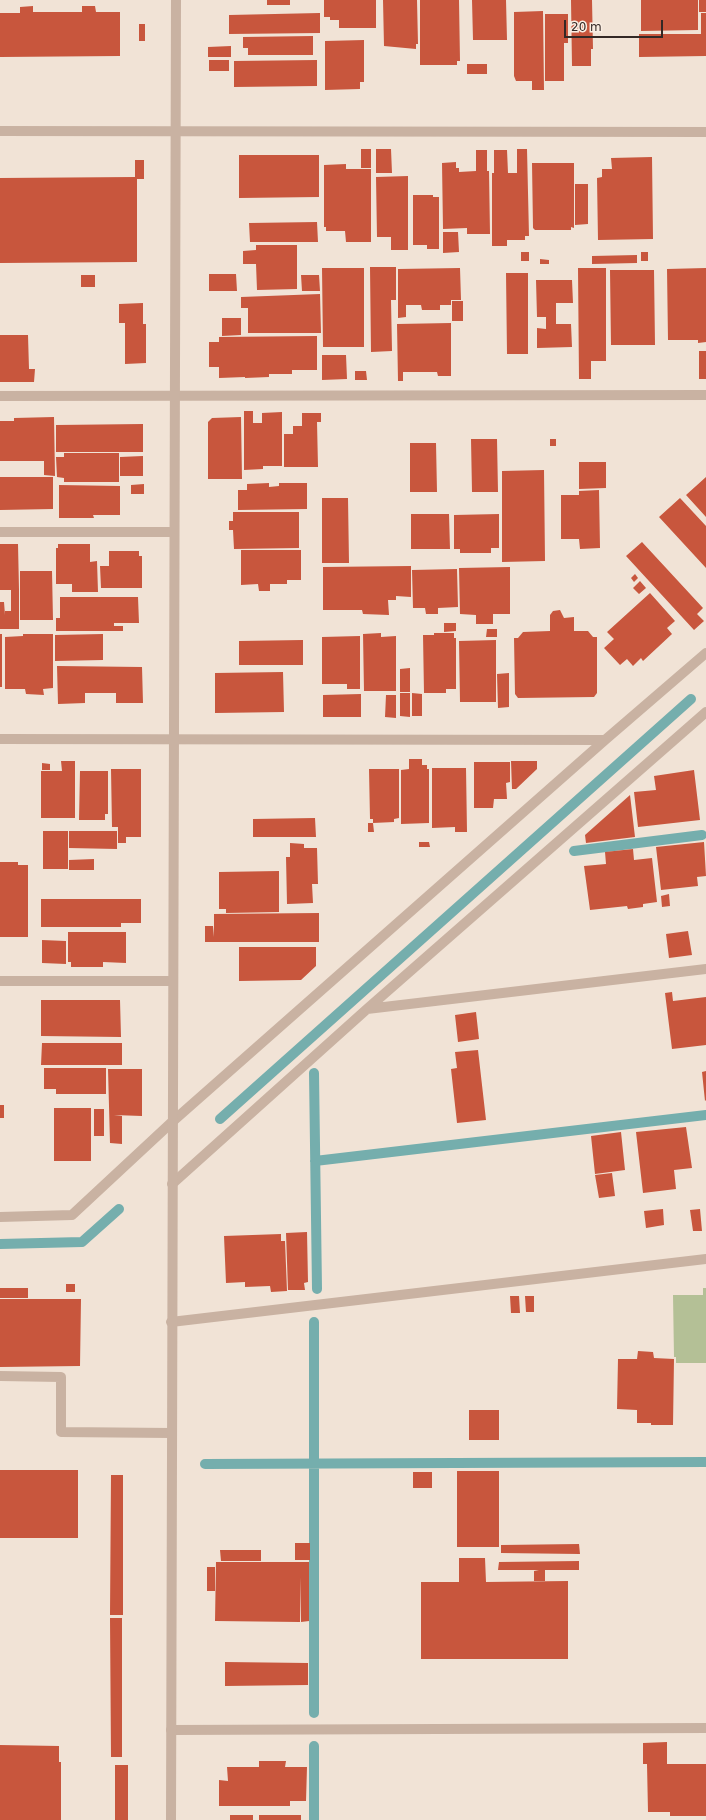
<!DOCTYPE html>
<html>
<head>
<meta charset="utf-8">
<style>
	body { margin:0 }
	#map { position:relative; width:706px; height:1820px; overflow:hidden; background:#f1e3d6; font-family:"DejaVu Sans",sans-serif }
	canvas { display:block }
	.scale { position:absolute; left:564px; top:20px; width:99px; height:18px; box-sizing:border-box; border:2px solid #332825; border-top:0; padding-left:5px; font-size:12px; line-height:14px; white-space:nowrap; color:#332825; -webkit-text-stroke:3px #f9ede2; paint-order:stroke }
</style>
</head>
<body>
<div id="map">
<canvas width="706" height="1820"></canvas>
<div class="scale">20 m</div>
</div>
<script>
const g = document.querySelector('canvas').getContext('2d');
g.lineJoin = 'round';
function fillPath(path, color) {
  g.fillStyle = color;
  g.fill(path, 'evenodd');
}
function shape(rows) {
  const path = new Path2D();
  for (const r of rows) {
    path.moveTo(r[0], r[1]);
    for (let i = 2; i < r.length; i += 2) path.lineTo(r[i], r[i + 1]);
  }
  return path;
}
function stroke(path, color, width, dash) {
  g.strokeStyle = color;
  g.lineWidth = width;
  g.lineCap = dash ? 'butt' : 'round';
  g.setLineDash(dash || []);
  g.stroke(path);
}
const green = shape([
	[703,1288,706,1288,706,1363,676,1363,676,1357,674,1357,673,1295,703,1295]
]);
const stream = shape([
	[574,851,702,835],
	[314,1073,317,1289],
	[220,1119,691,699],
	[315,1161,706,1115],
	[0,1244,82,1242,119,1209],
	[205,1464,706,1462],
	[314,1713,314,1322],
	[314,1820,314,1746]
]);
const building = shape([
	[267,0,290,0,290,5,267,5],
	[324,0,376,0,376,28,339,28,339,20,330,20,330,17,324,17],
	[383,0,417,0,418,44,416,44,416,49,384,46],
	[420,0,459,0,460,61,457,61,457,65,420,65],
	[472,0,506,0,507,40,473,40],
	[571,0,592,0,593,49,591,49,591,66,572,66],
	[641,0,698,0,698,30,641,31],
	[699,0,706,0,706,12,699,12],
	[33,6,33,12,82,12,82,6,95,6,96,12,120,12,120,56,0,57,0,13,20,13,20,7],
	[543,11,544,90,532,90,532,81,516,81,514,76,514,12],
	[320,13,320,33,229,34,229,15],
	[701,13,706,13,706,56,639,57,639,34,701,34],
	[545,14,568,14,568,43,564,43,564,81,545,81],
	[139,24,145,24,145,41,139,41],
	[313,36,313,55,248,55,248,48,243,48,243,37],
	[364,40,364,82,360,82,360,89,325,90,325,41],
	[231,46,231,57,208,57,208,47],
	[209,60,229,60,229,71,209,71],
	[317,60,317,86,234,87,234,61],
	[467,64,487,64,487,74,467,74],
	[361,149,371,149,371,168,361,168],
	[376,149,391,149,392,173,376,173],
	[517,149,527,149,529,236,525,236,525,240,507,240,507,246,492,246,492,173,494,173,494,150,507,150,508,173,517,173],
	[476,150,487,150,487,171,489,171,490,234,467,234,467,228,443,229,442,163,456,162,456,168,459,168,459,172,476,171],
	[239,155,319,155,319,197,239,198],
	[652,157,653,239,598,240,597,178,602,177,602,169,612,169,611,158],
	[135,160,144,160,144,179,137,179,137,262,0,263,0,178,135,177],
	[532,163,574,163,574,228,571,227,571,230,535,230,533,228],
	[346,164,346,169,371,169,371,242,346,242,345,231,326,231,326,227,324,227,324,165],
	[408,176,408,250,391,250,391,237,377,237,376,177],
	[575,184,588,184,588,224,575,225],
	[413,195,433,195,433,197,439,197,439,249,427,249,427,245,413,245],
	[317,222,318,242,250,242,249,223],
	[443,232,458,232,459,252,443,253],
	[256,245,297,245,297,289,257,290,256,264,243,264,243,251,256,250],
	[521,252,529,252,529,261,521,261],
	[641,252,648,252,648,261,641,261],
	[637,255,637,263,592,264,592,256],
	[540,259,549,260,549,264,540,264],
	[370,267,396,267,396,300,391,300,392,351,371,352],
	[322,268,364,268,364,347,323,347],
	[460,268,461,300,451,300,451,305,440,305,440,310,422,310,421,305,406,305,406,317,398,318,398,269],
	[578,268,606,268,606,361,591,361,591,379,579,379],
	[706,268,706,342,698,343,698,340,668,340,667,269],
	[610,270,654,270,655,345,611,345],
	[506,273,528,273,528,354,507,354],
	[209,274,236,274,237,291,209,291],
	[81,275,95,275,95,287,81,287],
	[301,275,319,275,320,291,302,291],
	[536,280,572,280,573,303,556,303,556,324,571,324,572,347,537,348,537,328,546,329,546,317,537,317],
	[320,294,321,333,248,333,248,308,241,308,241,297],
	[452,301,463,301,463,321,452,321],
	[143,303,143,324,146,324,146,363,125,364,125,323,119,323,119,304],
	[222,318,241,318,241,335,222,336],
	[451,323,451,376,438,376,437,372,403,372,403,381,398,381,397,324],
	[0,335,28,335,29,369,35,369,34,382,0,382],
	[317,336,317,370,292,370,292,374,269,374,269,377,245,378,245,346,245,377,219,378,219,367,209,367,209,342,219,342,219,337],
	[699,351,706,351,706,379,699,379],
	[322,355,346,355,347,379,322,380],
	[355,371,366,371,367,380,355,380],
	[244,411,253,411,253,423,262,423,262,413,282,412,282,466,263,466,263,469,244,470],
	[302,413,321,413,321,422,317,422,318,467,284,467,284,434,293,434,293,426,302,426],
	[54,417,55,476,44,475,44,461,0,461,0,421,14,421,14,418],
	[241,417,242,479,208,479,208,422,212,418],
	[143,424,143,452,56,452,56,425],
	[471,439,497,439,498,492,472,492],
	[550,439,556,439,556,446,550,446],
	[410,443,436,443,437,492,410,492],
	[64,453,119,453,119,482,64,482,64,478,57,477,56,457,64,457],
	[143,456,143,476,120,476,120,457],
	[579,462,606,462,606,488,579,489],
	[544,470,545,561,502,562,502,471],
	[0,477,53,477,53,509,0,510],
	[706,477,706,517,686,495],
	[269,483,269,487,279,486,279,483,307,483,307,509,238,510,238,490,247,490,247,484],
	[144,484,144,494,131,494,131,485],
	[59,485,120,486,120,515,93,515,94,518,59,518],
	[599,490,600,548,580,549,579,539,561,539,561,495,579,495,579,491],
	[322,498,348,498,349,563,322,563],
	[680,498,706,526,706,568,659,517],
	[233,512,299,512,299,548,234,549,233,530,229,530,229,521,233,521],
	[411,514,449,514,450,549,411,549],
	[499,514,499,548,491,548,491,553,460,553,460,549,454,549,454,515],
	[642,542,703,608,697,614,704,621,694,630,626,556],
	[0,544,18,544,19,590,0,590],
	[58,544,90,544,90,562,97,561,98,592,72,592,72,584,56,584,56,548,58,548],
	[241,550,301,550,301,580,287,580,287,584,270,584,270,591,259,591,258,584,241,585],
	[109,551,139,551,139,556,142,556,142,588,101,588,100,566,109,566],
	[411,566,411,597,396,596,396,600,388,600,389,615,363,614,362,610,323,610,323,567],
	[510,567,510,614,493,614,493,624,476,624,476,615,460,614,459,568],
	[457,569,458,607,438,608,438,614,426,614,425,608,413,608,412,570],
	[20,571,52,571,53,620,20,620],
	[635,574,638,578,634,582,631,578],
	[640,581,646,588,639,594,633,588],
	[11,590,19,590,19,629,0,629,0,602,4,602,5,615,5,611,11,611],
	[650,593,675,621,667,628,672,634,643,661,641,658,633,666,627,659,620,665,604,648,614,639,607,632],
	[60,597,138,597,139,623,114,623,114,626,123,626,123,631,56,631,56,618,60,618],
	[560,610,564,618,574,617,574,631,588,631,593,637,597,637,597,693,594,697,518,698,515,694,514,638,518,638,523,632,550,631,550,615,553,611],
	[444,623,456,623,456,631,444,632],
	[487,629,497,629,497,637,486,637],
	[381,633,381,637,396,636,396,691,364,691,363,634],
	[434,633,454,633,454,638,456,638,456,689,446,689,446,693,424,693,423,635,434,635],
	[0,634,2,634,2,687,0,687],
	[23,634,53,634,53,688,43,689,44,695,26,694,25,689,5,689,5,637,23,636],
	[103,634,103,660,55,661,55,635],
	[360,636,360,689,347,689,347,684,322,684,322,637],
	[303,640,303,665,239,665,239,641],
	[496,640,496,702,460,702,459,641],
	[57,666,142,667,143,703,116,703,116,693,85,693,85,703,58,704],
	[410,668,410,692,400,692,400,669],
	[283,672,284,712,215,713,215,673],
	[509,673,509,707,498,708,497,674],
	[400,693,410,693,410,717,400,716],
	[412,693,422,694,422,716,412,716],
	[361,694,361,717,323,717,323,695],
	[386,695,396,695,396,718,385,717],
	[409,759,422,759,422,765,427,765,427,769,429,769,429,823,401,824,401,770,409,769],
	[61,761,75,761,75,771,62,771],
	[511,761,537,761,537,769,516,789,512,789],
	[474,762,510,762,510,782,506,783,507,799,494,799,493,808,474,808],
	[42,763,50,764,50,770,42,770],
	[432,768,466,768,467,832,455,832,455,827,432,828],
	[111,769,141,769,141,837,126,837,126,843,118,843,118,827,112,827],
	[369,769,399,769,399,818,394,819,394,822,373,823,373,819,370,819],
	[694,770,700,820,638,827,634,792,656,790,654,776],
	[41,771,75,771,75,818,41,818],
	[80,771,108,771,108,814,105,814,105,820,79,820],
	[630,795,635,837,586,843,585,835],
	[315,818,316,837,253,837,253,819],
	[368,823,373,823,374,832,368,832],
	[43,831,68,831,68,869,43,869],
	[69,831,117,831,117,849,69,848],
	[419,842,429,842,430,847,419,847],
	[704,842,706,876,697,877,698,886,661,890,656,847],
	[290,843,304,844,304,848,317,848,318,884,312,884,313,903,287,904,286,857,290,857],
	[633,849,634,860,652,858,657,902,643,904,643,907,628,909,627,906,590,910,584,866,606,864,605,852],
	[94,859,94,870,69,870,69,860],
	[0,862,18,862,18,865,28,865,28,937,0,937],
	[279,871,279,912,226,913,226,909,219,909,219,872],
	[669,894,670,906,662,907,661,896],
	[41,899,141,899,141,923,121,923,121,927,41,927],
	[319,913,319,942,205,942,205,926,213,926,214,937,214,914],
	[688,931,692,955,669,958,666,934],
	[68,932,126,932,126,963,103,962,103,967,71,967,71,962,68,962],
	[42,940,66,941,66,964,42,963],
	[239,947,316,947,316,966,301,980,239,981],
	[672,992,673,1001,706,997,706,1045,672,1049,665,993],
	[41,1000,120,1000,121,1037,41,1036],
	[476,1012,479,1039,458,1042,455,1015],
	[42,1043,122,1043,122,1065,41,1065],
	[478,1050,486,1120,457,1123,451,1069,457,1068,455,1052],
	[44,1068,106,1068,106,1094,56,1094,56,1089,44,1089],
	[108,1069,142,1069,142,1116,114,1115,122,1116,122,1144,110,1143],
	[706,1071,706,1100,705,1101,702,1072],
	[0,1105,4,1105,4,1118,0,1118],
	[54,1108,91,1108,91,1161,54,1161],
	[94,1109,104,1109,104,1136,94,1136],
	[686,1127,692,1168,674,1170,676,1189,643,1193,636,1132],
	[621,1132,625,1170,595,1174,591,1136],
	[612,1173,615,1196,599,1198,595,1175],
	[663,1209,664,1225,646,1228,644,1211],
	[700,1209,702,1231,693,1231,690,1210],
	[307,1232,308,1282,304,1283,305,1290,288,1290,286,1233],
	[281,1234,281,1241,285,1241,287,1291,271,1292,270,1286,245,1287,245,1282,226,1283,224,1236],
	[66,1284,75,1284,75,1292,66,1292],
	[0,1288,28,1288,28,1298,0,1298],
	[510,1296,519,1296,520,1313,511,1313],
	[525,1296,534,1296,534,1312,526,1312],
	[0,1299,81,1299,80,1366,0,1367],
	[638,1351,653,1352,654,1358,674,1359,673,1425,651,1425,651,1423,637,1423,637,1410,617,1409,618,1359,637,1359],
	[469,1410,499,1410,499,1440,469,1440],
	[0,1470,78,1470,78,1538,0,1538],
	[457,1471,499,1471,499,1547,457,1547],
	[413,1472,432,1472,432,1488,413,1488],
	[111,1475,123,1475,123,1615,110,1615],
	[295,1543,310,1543,310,1560,295,1560],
	[579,1544,580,1554,501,1553,501,1545],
	[220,1550,261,1550,261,1561,221,1561],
	[459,1558,485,1558,486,1582,568,1581,568,1659,421,1659,421,1582,459,1582],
	[579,1561,579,1570,545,1570,545,1581,534,1581,534,1571,539,1570,498,1570,499,1562],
	[216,1562,309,1562,309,1621,301,1622,301,1577,300,1622,215,1621],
	[207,1567,215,1567,215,1591,207,1591],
	[110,1618,122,1618,122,1757,111,1757],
	[225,1662,308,1663,308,1685,225,1686],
	[667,1742,667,1764,706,1764,706,1816,670,1816,670,1812,648,1812,647,1764,643,1764,643,1743],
	[0,1745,59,1746,59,1762,61,1762,61,1820,0,1820],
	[259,1761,286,1761,285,1767,307,1767,306,1801,290,1801,290,1806,219,1806,219,1780,228,1781,227,1767,259,1767],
	[115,1765,128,1765,128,1820,115,1820],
	[230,1815,253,1815,253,1820,230,1820],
	[259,1815,301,1815,301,1820,259,1820]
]);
const service = shape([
	[0,1376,61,1377,61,1432,171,1433]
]);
const minor = shape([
	[0,131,706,132],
	[0,396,706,395],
	[0,532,174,532],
	[0,739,605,740],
	[0,981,173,981],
	[367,1009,706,969],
	[172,1184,367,1009,706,712],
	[0,1217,72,1215,172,1122,605,740,706,653],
	[171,1322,706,1259],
	[171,1730,706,1728]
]);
const tertiary = shape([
	[171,1820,176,0]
]);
fillPath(green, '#b4c096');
stroke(stream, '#75aead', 10);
fillPath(building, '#c8563d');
stroke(service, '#c9b2a2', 10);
stroke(minor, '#c9b2a2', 10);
stroke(tertiary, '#c9b2a2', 10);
</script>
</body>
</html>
